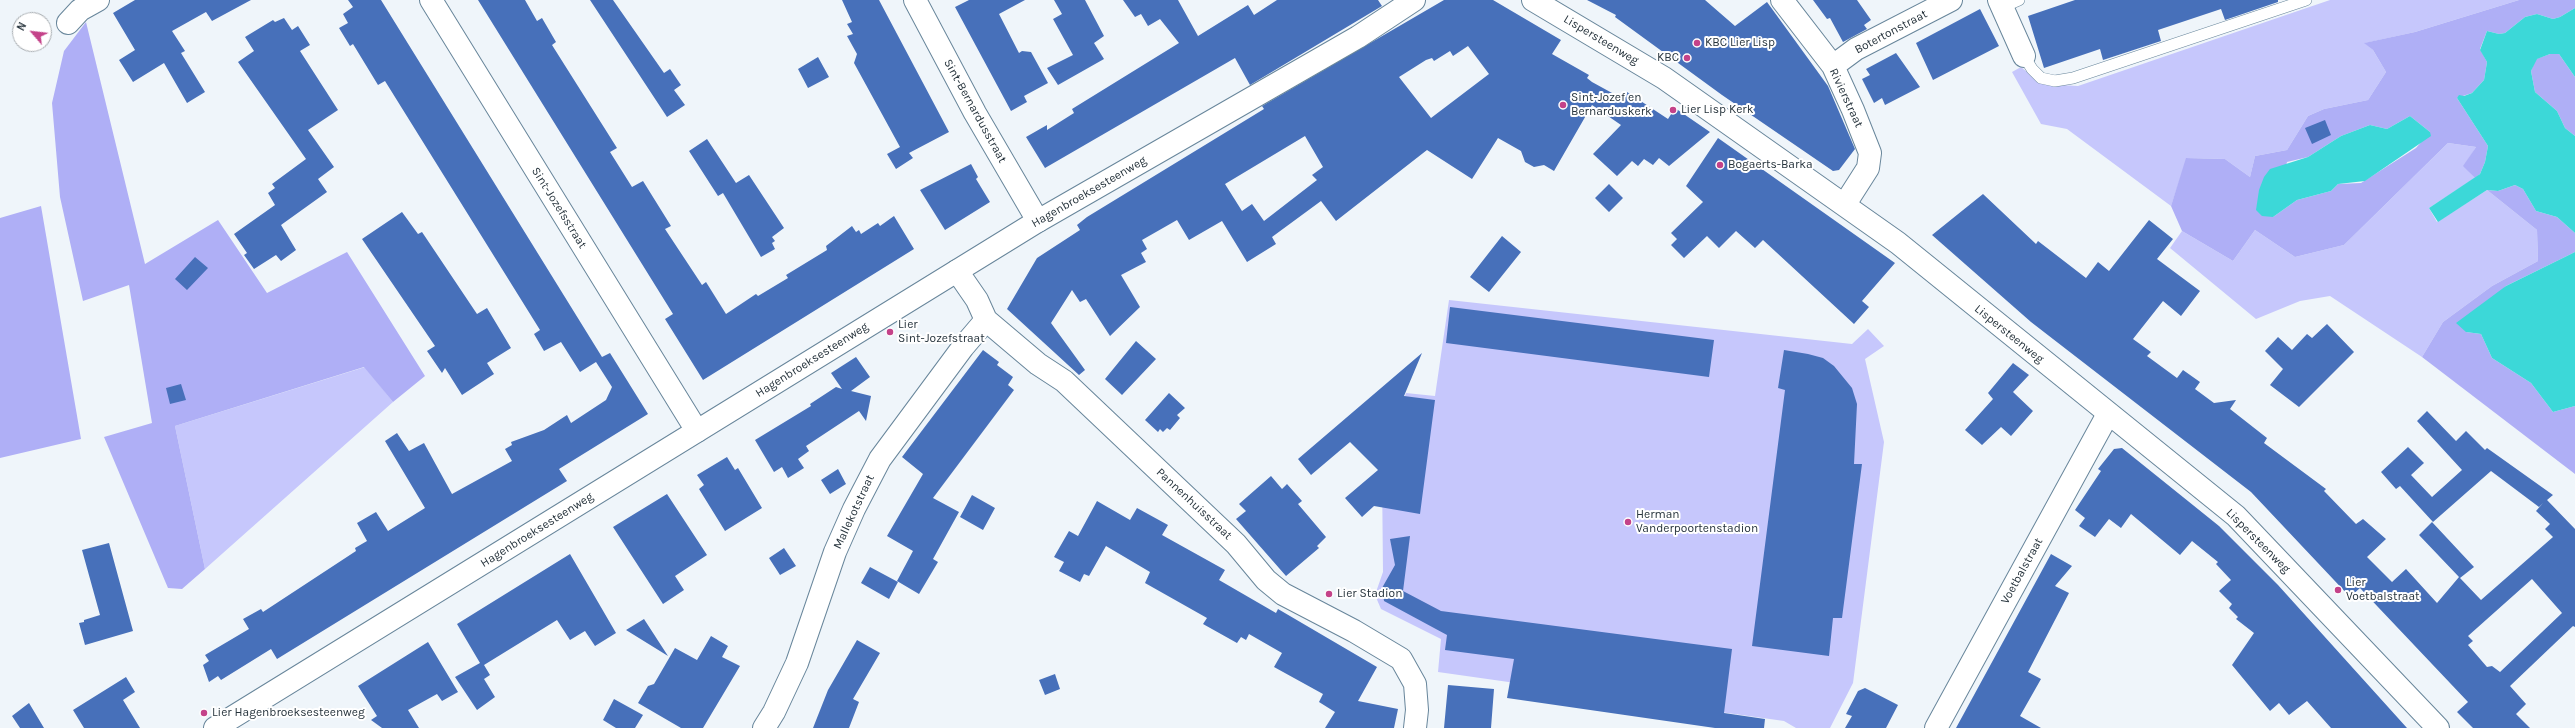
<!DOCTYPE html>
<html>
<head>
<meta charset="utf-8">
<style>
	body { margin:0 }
	#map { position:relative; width:2575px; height:728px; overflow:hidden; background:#eff5fa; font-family:Karla,sans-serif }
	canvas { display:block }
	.north { position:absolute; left:12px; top:12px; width:40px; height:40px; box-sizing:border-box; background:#fff; border:1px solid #a8adb1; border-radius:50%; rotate:298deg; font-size:11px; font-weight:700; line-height:16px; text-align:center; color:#26333c }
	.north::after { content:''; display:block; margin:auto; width:14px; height:18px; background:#c44289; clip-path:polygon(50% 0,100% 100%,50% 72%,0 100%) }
</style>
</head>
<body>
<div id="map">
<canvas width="2575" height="728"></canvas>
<div class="north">N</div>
</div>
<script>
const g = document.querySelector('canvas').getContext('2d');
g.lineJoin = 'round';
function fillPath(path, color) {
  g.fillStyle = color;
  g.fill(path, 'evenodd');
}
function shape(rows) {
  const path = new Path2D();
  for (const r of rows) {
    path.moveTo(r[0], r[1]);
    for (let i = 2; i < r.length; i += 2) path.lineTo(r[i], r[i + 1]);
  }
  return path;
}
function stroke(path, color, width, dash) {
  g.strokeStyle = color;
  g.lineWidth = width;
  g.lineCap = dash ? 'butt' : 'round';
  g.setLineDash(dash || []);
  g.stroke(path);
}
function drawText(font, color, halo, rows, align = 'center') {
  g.font = font + ' Karla,sans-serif';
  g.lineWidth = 4;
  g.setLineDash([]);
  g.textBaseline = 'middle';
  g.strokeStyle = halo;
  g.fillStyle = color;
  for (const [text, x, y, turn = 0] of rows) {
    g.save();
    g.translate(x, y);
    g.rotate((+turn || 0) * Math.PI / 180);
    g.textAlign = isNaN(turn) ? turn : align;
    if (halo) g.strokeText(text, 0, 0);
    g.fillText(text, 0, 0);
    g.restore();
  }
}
const green = shape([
	[2330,0,2519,0,2415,32,2365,43,2373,50,2386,72,2368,100,2324,109,2308,116,2287,150,2255,156,2250,177,2225,159,2187,158,2171,206,2067,129,2041,124,2012,72,2021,67,2042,84,2078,86],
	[2448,143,2476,147,2464,166,2475,178,2429,208,2437,222,2487,190,2537,230,2538,261,2492,286,2443,322,2422,357,2330,296,2300,301,2256,319,2170,248,2182,231,2233,261,2255,230,2295,257,2344,245],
	[1449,300,1852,344,1868,329,1884,346,1865,359,1884,442,1853,683,1830,728,1796,728,1784,721,1438,672,1441,639,1381,609,1375,595,1383,572,1382,473,1406,393,1435,396],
	[365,367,393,402,205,569,175,426]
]);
const forest = shape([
	[2519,0,2575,0,2575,8,2560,17,2553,19,2537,14,2525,17,2505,33,2499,34,2487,31,2480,49,2487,62,2484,80,2472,93,2457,98,2488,146,2485,162,2480,174,2475,178,2463,166,2476,147,2448,143,2344,245,2295,257,2255,230,2233,261,2182,231,2171,206,2186,158,2225,159,2250,177,2255,156,2287,150,2308,116,2324,109,2368,100,2386,72,2373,50,2364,43,2415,32],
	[2410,116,2430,132,2416,148,2361,183,2338,184,2331,191,2297,200,2273,217,2287,162,2308,157,2341,136,2370,125,2387,129],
	[86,22,145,264,218,220,267,293,347,252,425,376,393,402,364,367,175,426,205,569,182,589,168,588,104,437,152,423,129,285,83,301,60,197,52,103,64,51],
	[2550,54,2559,54,2575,77,2575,136,2565,128,2557,111,2535,92,2531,71,2536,59],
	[2515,185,2523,189,2536,211,2557,217,2575,233,2575,252,2506,286,2466,332,2481,334,2492,358,2531,383,2553,412,2575,406,2575,474,2422,357,2443,322,2492,286,2538,261,2537,230,2487,190,2498,191],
	[41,206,81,439,0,458,0,218]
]);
const water = shape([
	[2575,8,2575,77,2559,54,2550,54,2537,59,2531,71,2535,92,2557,111,2565,128,2575,136,2575,233,2557,217,2536,211,2523,189,2515,185,2498,191,2487,190,2438,222,2429,208,2480,174,2485,162,2488,146,2457,98,2459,95,2464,96,2472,93,2484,80,2487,62,2480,50,2487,31,2499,34,2505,33,2525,17,2537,14,2553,19,2560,17],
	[2410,116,2430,132,2431,136,2365,181,2338,184,2331,191,2297,200,2273,217,2262,216,2256,210,2259,190,2264,177,2270,169,2308,157,2341,136,2370,125,2387,129],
	[2575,252,2575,406,2553,412,2531,383,2492,358,2481,334,2466,332,2456,323,2506,286]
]);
const building = shape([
	[135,0,251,0,212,21,206,12,172,31,185,51,181,53,205,92,187,103,164,63,133,82,119,60,135,50,113,13],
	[348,0,381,0,602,357,610,353,648,414,559,469,567,481,277,659,271,649,221,680,218,676,209,682,203,665,209,661,205,655,249,629,243,619,261,609,263,612,356,551,355,548,367,541,357,523,376,512,388,531,425,508,385,441,397,433,409,451,424,443,452,494,512,461,505,449,512,445,511,442,544,430,567,415,571,423,606,400,612,387,596,362,580,372,561,342,544,351,534,334,540,330,385,81,378,85,353,44,350,46,339,28,348,23,343,14,353,7],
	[478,0,525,0,537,21,542,18,556,42,552,45,617,148,610,152,632,187,643,181,671,226,665,229,702,285,706,282,726,314,756,294,758,296,788,278,786,275,827,250,826,246,852,226,856,232,859,230,861,234,878,223,880,226,894,216,914,249,703,380,665,319,673,314],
	[590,0,613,0,664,73,670,69,681,85,674,90,685,105,667,117],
	[842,0,879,0,949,132,909,153,913,158,896,169,887,154,900,147,854,63,857,54,847,36,853,34,847,24,852,22],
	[969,0,1025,0,999,14,1019,53,1022,51,1031,52,1048,83,1024,96,1027,102,1011,111,955,7],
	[1054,0,1085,0,1104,36,1094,43,1104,59,1058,85,1047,68,1073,55,1053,19,1062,14],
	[1123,0,1178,0,1198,36,1248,5,1254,15,1277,0,1378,0,1382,6,1250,85,1235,58,1045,168,1026,137,1047,125,1047,130,1074,113,1072,109,1179,43,1160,19,1148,26,1141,14,1135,17],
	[1444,0,1493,0,1561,40,1552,54,1589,75,1587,78,1592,82,1623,99,1627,92,1668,119,1675,108,1710,132,1669,166,1659,158,1653,165,1644,159,1638,166,1632,161,1617,176,1593,154,1621,125,1592,105,1554,171,1544,165,1534,167,1525,162,1521,151,1498,138,1472,179,1427,150,1336,221,1321,201,1272,237,1276,244,1247,262,1222,221,1189,240,1177,220,1142,240,1147,249,1141,253,1146,262,1121,275,1140,307,1110,336,1086,299,1080,302,1072,290,1051,323,1085,370,1079,375,1007,309,1037,258,1080,230,1077,225,1087,217,1264,109,1262,106],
	[1468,46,1489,74,1431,118,1399,77,1426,60,1432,58,1434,61,1450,51,1453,56],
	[1305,136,1323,167,1312,175,1317,180,1264,221,1252,204,1242,211,1225,184],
	[1587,0,1705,0,1735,26,1767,2,1828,86,1855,149,1839,170,1833,171,1722,95,1615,17,1616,15],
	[1813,0,1857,0,1871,20,1864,25,1867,29,1843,42,1830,18,1827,19],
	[2075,0,2278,0,2278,2,2225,20,2221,9,2158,30,2161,41,2103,60,2100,49,2044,68,2028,16],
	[1980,9,1999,46,1933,80,1916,43],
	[284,18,292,30,298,26,310,45,300,51,338,110,308,130,334,167,318,179,327,192,281,225,296,250,281,261,276,255,254,269,244,255,247,253,234,234,275,205,268,193,275,188,272,184,306,159,238,62,254,51,245,37,273,20,275,22],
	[1896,53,1920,87,1885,105,1882,98,1874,103,1862,79,1870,75,1866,69],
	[818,57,829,77,808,88,798,69],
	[2325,120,2331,135,2312,144,2305,128],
	[1718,138,1895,263,1862,301,1869,307,1854,324,1763,240,1755,248,1736,231,1719,248,1707,236,1684,258,1671,245,1677,239,1671,233,1703,202,1686,186],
	[707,139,736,183,749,175,784,228,772,237,775,241,772,243,775,249,761,257,723,193,718,196,689,151],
	[971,164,978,177,976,179,990,202,945,230,920,190],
	[1609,184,1623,198,1609,212,1595,198],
	[1983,194,2036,244,2038,241,2086,278,2098,262,2109,271,2149,220,2173,239,2157,259,2200,291,2181,316,2163,301,2133,339,2151,352,2147,356,2177,378,2183,370,2200,382,2195,389,2214,403,2236,400,2230,409,2267,438,2264,443,2326,489,2324,491,2356,524,2363,519,2386,539,2367,557,2392,582,2406,569,2437,603,2459,577,2419,535,2432,522,2474,567,2460,578,2481,600,2553,537,2545,529,2550,524,2536,511,2543,503,2539,507,2491,471,2433,522,2400,486,2396,489,2381,472,2408,447,2424,463,2411,475,2432,497,2462,470,2417,421,2427,411,2456,441,2466,431,2485,450,2487,448,2553,495,2547,500,2575,529,2575,627,2573,626,2510,686,2526,704,2516,714,2530,728,2473,728,2457,712,2468,702,2360,588,2350,597,2251,492,2031,322,1932,235],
	[2532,579,2562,613,2500,672,2492,666,2487,667,2468,645,2473,641,2468,636],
	[402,212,418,234,422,232,477,314,487,308,511,348,487,363,494,374,462,395,445,368,442,373,427,351,435,346,362,239],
	[1502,236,1521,252,1489,292,1470,277],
	[195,257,208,268,187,290,175,279],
	[1450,307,1714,340,1709,377,1446,343],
	[2327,324,2354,352,2299,407,2270,385,2283,369,2265,351,2278,337,2292,350,2307,334,2312,338],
	[1136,341,1156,359,1122,395,1105,379],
	[983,350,999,362,997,365,1013,377,1008,385,1014,390,933,498,959,512,933,559,938,562,919,594,897,581,913,551,887,536,923,474,902,457],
	[1784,350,1808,354,1823,358,1834,366,1852,388,1857,404,1854,464,1862,464,1842,618,1833,618,1829,656,1752,646,1785,390,1778,388],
	[1422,353,1404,396,1435,400,1420,514,1374,506,1362,517,1345,498,1378,470,1350,442,1311,475,1298,459],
	[856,357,870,377,851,391,871,396,866,421,859,411,806,446,809,451,798,459,804,468,788,478,782,467,774,472,755,440,811,406,810,404,836,387,842,389,831,373],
	[2013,363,2029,375,2013,392,2033,411,2011,436,2001,427,1982,445,1965,430,1993,399,1988,393],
	[181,384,186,400,170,404,166,388],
	[1169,393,1185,408,1177,415,1180,418,1170,430,1167,428,1163,432,1160,429,1158,432,1145,420],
	[2122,448,2219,526,2278,585,2407,728,2331,728,2307,701,2289,715,2279,703,2270,711,2232,665,2254,633,2236,619,2238,617,2229,608,2232,604,2219,591,2231,580,2216,564,2218,562,2192,541,2180,555,2131,514,2121,528,2109,519,2095,537,2079,526,2085,518,2075,510,2101,471,2098,469,2114,449],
	[727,457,735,470,738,468,762,508,725,531,699,489,704,485,697,475],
	[838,469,846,484,830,494,821,480],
	[1271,476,1282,489,1287,484,1302,501,1298,504,1326,537,1317,546,1319,548,1286,576,1236,519,1246,511,1239,504],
	[667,494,707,555,675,576,684,590,663,604,613,527],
	[972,495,995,508,983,530,960,517],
	[1097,501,1130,520,1137,508,1168,525,1162,535,1225,570,1219,580,1276,613,1278,609,1377,667,1358,701,1398,709,1394,728,1325,728,1335,712,1319,702,1323,694,1274,667,1282,653,1249,634,1246,640,1241,637,1237,643,1203,624,1207,618,1145,583,1150,572,1106,546,1089,576,1084,574,1080,582,1059,571,1064,562,1054,557,1069,531,1078,536],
	[1410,536,1403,591,1441,611,1732,649,1724,713,1765,719,1764,728,1715,728,1507,698,1514,659,1445,650,1447,635,1384,601,1382,588,1395,565,1390,539],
	[109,543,133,631,85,645,79,623,84,622,84,620,100,615,82,550],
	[784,548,796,566,780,575,769,558],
	[570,554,616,633,595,646,585,631,570,640,557,620,484,665,490,675,484,679,495,697,477,710,455,677,480,663,457,624],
	[2051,554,2072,566,2055,586,2069,593,2028,672,2041,679,2020,716,2041,728,1956,728],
	[870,567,898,582,889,599,861,583],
	[644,619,668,656,626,630],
	[711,636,728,646,722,657,740,666,703,728,681,728,638,703,648,686,654,684,675,648,697,660],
	[857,640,880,653,853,699,859,702,849,728,813,728,828,690],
	[428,642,458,692,442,701,437,694,408,710,419,728,382,728,371,720,377,716,358,686],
	[1055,674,1060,689,1045,695,1039,680],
	[126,677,135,692,123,700,140,728,84,728,73,710],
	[1448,685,1494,689,1491,728,1444,728],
	[1865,688,1898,705,1886,728,1845,728,1852,716,1846,714,1858,691],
	[614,699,643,715,635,728,616,728,603,720],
	[29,703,44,728,20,728,12,716]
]);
const service = shape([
	[2003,7,2019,0],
	[2024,56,2032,69,2041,78,2055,81,2073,78,2306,0]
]);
const minor = shape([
	[431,0,697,431],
	[915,0,975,113,1038,221],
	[1782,0,1833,66,1853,110,1870,153,1868,168,1845,204],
	[1999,0,2024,56],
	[68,23,80,10,98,0],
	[1833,66,1856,49,1951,0],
	[957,271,977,300,986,320,1038,364,1064,381,1236,544,1266,580,1283,594,1354,631,1401,659,1415,684,1417,710,1415,728],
	[764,728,774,712,797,663,835,552,854,509,880,459,963,347,986,320],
	[1936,728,2108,414]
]);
const tertiary = shape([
	[1533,0,1664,78,1898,243,2236,516,2438,728],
	[215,728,1038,221,1358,37,1414,0]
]);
const markers = [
	[1697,43,4,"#c44289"],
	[1687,58,4,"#c44289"],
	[1563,105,4,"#c44289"],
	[1673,110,4,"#c44289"],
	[1720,165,4,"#c44289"],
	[890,332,4,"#c44289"],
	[1628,522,4,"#c44289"],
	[2338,590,4,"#c44289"],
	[1329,594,4,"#c44289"],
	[204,713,4,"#c44289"]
];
const streetNames = [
	["Botertonstraat",1891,32,-28],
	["Lispersteenweg",1601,40,31],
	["Rivierstraat",1846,98,65],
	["Sint-Bernardusstraat",975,111,61],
	["Hagenbroeksesteenweg",1089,192,-30],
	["Sint-Jozefsstraat",559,208,58],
	["Lispersteenweg",2009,334,39],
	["Hagenbroeksesteenweg",812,360,-32],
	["Pannenhuisstraat",1194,504,43],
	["Mallekotstraat",854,512,-65],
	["Hagenbroeksesteenweg",537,530,-32],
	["Lispersteenweg",2258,541,45],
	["Voetbalstraat",2022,571,-61]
];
const poiNames = [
	["KBC Lier Lisp",1705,43],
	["KBC",1679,58,"right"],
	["Sint-Jozef en",1571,98],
	["Bernarduskerk",1571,112],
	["Lier Lisp Kerk",1681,110],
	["Bogaerts-Barka",1728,165],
	["Lier",898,325],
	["Sint-Jozefstraat",898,339],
	["Herman",1636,515],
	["Vanderpoortenstadion",1636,529],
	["Lier",2346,583],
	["Voetbalstraat",2346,597],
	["Lier Stadion",1337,594],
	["Lier Hagenbroeksesteenweg",212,713]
];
fillPath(green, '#c6c7fc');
fillPath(forest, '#afaff6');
fillPath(water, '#3cd8d8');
fillPath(building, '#4770ba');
stroke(service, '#68869b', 12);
stroke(minor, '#68869b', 24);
stroke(tertiary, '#68869b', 24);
stroke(service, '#fff', 11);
stroke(minor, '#fff', 22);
stroke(tertiary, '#fff', 22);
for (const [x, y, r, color] of markers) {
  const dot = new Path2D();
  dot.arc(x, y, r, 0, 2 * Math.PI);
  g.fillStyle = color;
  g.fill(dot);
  stroke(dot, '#fff', 1.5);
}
drawText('12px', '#26333c', '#fff', streetNames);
drawText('12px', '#26333c', '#fff', poiNames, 'left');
</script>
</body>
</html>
